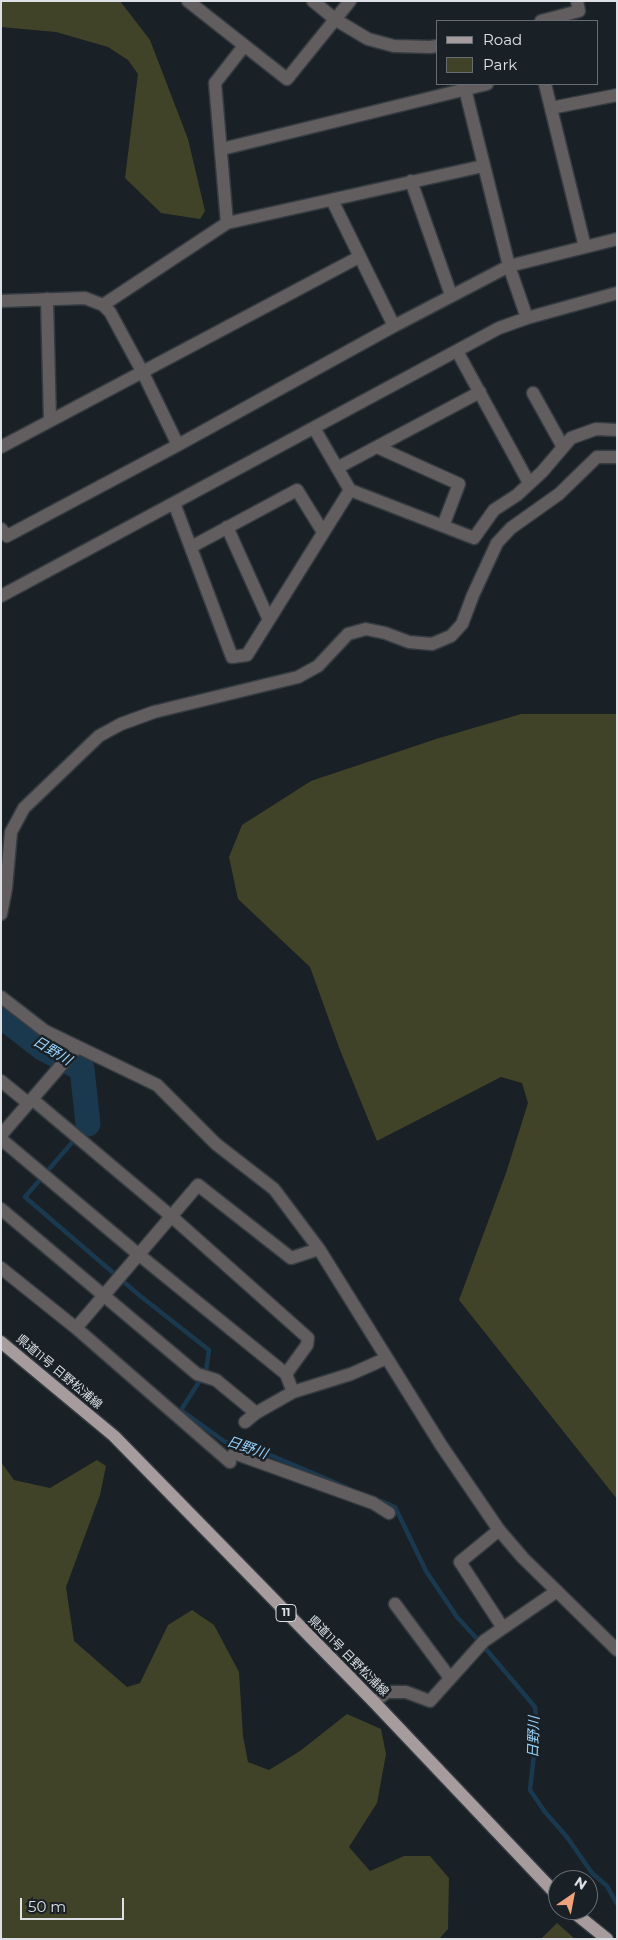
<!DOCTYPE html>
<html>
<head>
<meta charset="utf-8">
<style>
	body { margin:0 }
	#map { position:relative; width:618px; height:1940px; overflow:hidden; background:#192026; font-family:Montserrat,sans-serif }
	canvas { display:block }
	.frame { position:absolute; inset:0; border:2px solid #dde1e5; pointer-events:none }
	.legend { position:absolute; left:436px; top:20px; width:162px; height:65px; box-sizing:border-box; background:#192026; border:1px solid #676d72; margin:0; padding:6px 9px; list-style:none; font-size:15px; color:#dde1e5 }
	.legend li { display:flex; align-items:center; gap:10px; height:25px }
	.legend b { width:25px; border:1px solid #676d72 }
	.north { position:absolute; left:548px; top:1870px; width:50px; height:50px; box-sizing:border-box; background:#192026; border:1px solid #676d72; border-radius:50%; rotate:33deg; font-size:14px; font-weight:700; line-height:20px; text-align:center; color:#dde1e5 }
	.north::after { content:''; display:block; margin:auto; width:18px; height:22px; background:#f0a27a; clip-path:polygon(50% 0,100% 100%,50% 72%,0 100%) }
	.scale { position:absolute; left:20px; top:1898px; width:104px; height:22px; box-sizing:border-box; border:2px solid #dde1e5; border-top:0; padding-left:6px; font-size:15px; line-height:18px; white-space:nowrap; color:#dde1e5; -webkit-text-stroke:4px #192026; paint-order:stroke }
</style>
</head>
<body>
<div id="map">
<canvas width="618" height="1940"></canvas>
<div class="frame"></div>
<ul class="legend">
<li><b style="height:6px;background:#a69c9e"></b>Road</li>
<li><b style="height:14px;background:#404327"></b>Park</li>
</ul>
<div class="north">N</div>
<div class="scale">50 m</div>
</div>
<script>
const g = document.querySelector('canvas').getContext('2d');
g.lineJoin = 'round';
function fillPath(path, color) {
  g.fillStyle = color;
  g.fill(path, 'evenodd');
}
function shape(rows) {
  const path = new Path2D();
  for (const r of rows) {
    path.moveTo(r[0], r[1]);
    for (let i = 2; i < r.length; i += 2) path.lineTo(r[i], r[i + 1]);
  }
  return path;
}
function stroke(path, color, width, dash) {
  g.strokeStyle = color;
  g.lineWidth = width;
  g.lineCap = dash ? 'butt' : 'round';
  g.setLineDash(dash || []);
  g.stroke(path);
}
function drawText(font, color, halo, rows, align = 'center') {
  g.font = font + ' Montserrat,"Noto Sans JP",sans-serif';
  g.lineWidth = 5;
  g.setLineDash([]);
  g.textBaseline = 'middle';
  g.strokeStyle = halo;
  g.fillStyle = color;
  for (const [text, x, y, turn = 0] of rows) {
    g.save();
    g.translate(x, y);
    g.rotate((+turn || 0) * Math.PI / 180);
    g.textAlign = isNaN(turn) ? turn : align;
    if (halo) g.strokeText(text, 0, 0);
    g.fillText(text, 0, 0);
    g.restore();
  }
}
const green = shape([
	[1,1,120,1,150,40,188,139,205,211,200,219,161,213,125,178,138,74,128,60,108,47,56,32,1,27],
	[521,714,617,714,617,1499,459,1300,506,1173,528,1103,522,1083,501,1077,377,1141,340,1050,310,967,238,899,229,857,242,825,311,781,436,739],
	[97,1460,106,1466,100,1495,66,1587,74,1641,127,1687,140,1683,168,1625,192,1610,214,1625,239,1672,243,1736,248,1762,269,1770,300,1751,347,1714,381,1729,386,1754,377,1803,349,1847,370,1871,404,1856,430,1856,449,1878,448,1929,439,1939,1,1939,1,1462,14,1480,50,1488],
	[557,1923,575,1939,541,1939]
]);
const stream = shape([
	[88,1124,25,1197,139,1295,209,1350,206,1371,181,1410,225,1442,256,1449,348,1488],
	[381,1501,395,1507,426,1571,457,1617,480,1642,535,1707,537,1728,530,1790,545,1812,567,1837,592,1873,607,1886,617,1904]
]);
const river = shape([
	[1,1016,42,1048,82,1069,88,1124]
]);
const minor = shape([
	[188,1,287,79,350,1],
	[313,1,336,20,368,39,394,46,430,47,437,46],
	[541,21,579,11,577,1],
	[545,84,585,247],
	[465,89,509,266,527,318],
	[551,108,617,95],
	[222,149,487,84],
	[411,181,451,295],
	[332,200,394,326],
	[227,223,215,83,244,46],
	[47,299,50,421],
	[1,301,85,298,103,305,110,312,143,373,178,445],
	[103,305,227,223,483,166],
	[457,351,529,483],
	[533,393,563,447],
	[314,428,350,490,474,538,494,510,517,495,542,472,571,438,596,429,617,430],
	[1,447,359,257],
	[377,447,459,484,443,526],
	[337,468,480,392],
	[174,503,232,657,247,655,350,490],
	[227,527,269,620],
	[1,529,7,536,178,445,394,326,509,266,617,239],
	[191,547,297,490,323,532],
	[1,596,499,328,527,318,617,293],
	[1,914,6,888,11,832,24,808,99,736,121,724,154,712,298,677,318,666,348,634,366,629,385,633,409,642,432,644,451,636,462,624,473,595,497,543,511,528,559,494,597,457,617,457],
	[1,997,45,1031,157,1085,216,1144,274,1189,319,1249,441,1445,499,1530,523,1558,617,1650],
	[1,1081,28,1103],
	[32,1099,171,1216,308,1338,307,1345,286,1374],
	[1,1135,77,1047],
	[1,1139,138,1254,286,1374,293,1392],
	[1,1209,197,1374,216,1380,256,1413],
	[1,1268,76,1328,230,1462],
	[76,1328,198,1185,291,1258,319,1249],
	[245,1422,256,1413,293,1392,351,1374,387,1358],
	[234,1453,373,1503,389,1513],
	[395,1604,450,1678],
	[503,1628,557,1591],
	[374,1702,387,1692,406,1692,430,1701,484,1641,503,1628,460,1562,499,1530]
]);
const major = shape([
	[1,1342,114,1436,374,1702,558,1896],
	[571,1910,607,1939]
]);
const shields = [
	[286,1613,20]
];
const shieldNames = [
	["11",286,1613]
];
const streetNames = [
	["県道11号 日野松浦線",59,1372,40],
	["県道11号 日野松浦線",348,1656,45]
];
const waterNames = [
	["日野川",52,1051,31],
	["日野川",247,1448,19],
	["日野川",534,1737,-88]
];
fillPath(green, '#404327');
stroke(stream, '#1a394e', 4.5);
stroke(river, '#1a394e', 25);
stroke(minor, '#343b41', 15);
stroke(major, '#343b41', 15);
stroke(minor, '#625d5e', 12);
stroke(major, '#a69c9e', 12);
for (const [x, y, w] of shields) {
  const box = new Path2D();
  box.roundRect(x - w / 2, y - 8.5, w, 17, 4);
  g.fillStyle = '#192026';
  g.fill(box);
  stroke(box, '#dde1e5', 1);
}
drawText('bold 11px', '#dde1e5', null, shieldNames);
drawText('12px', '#dde1e5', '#192026', streetNames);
drawText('italic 14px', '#9bd4fd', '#192026', waterNames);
</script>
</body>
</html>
